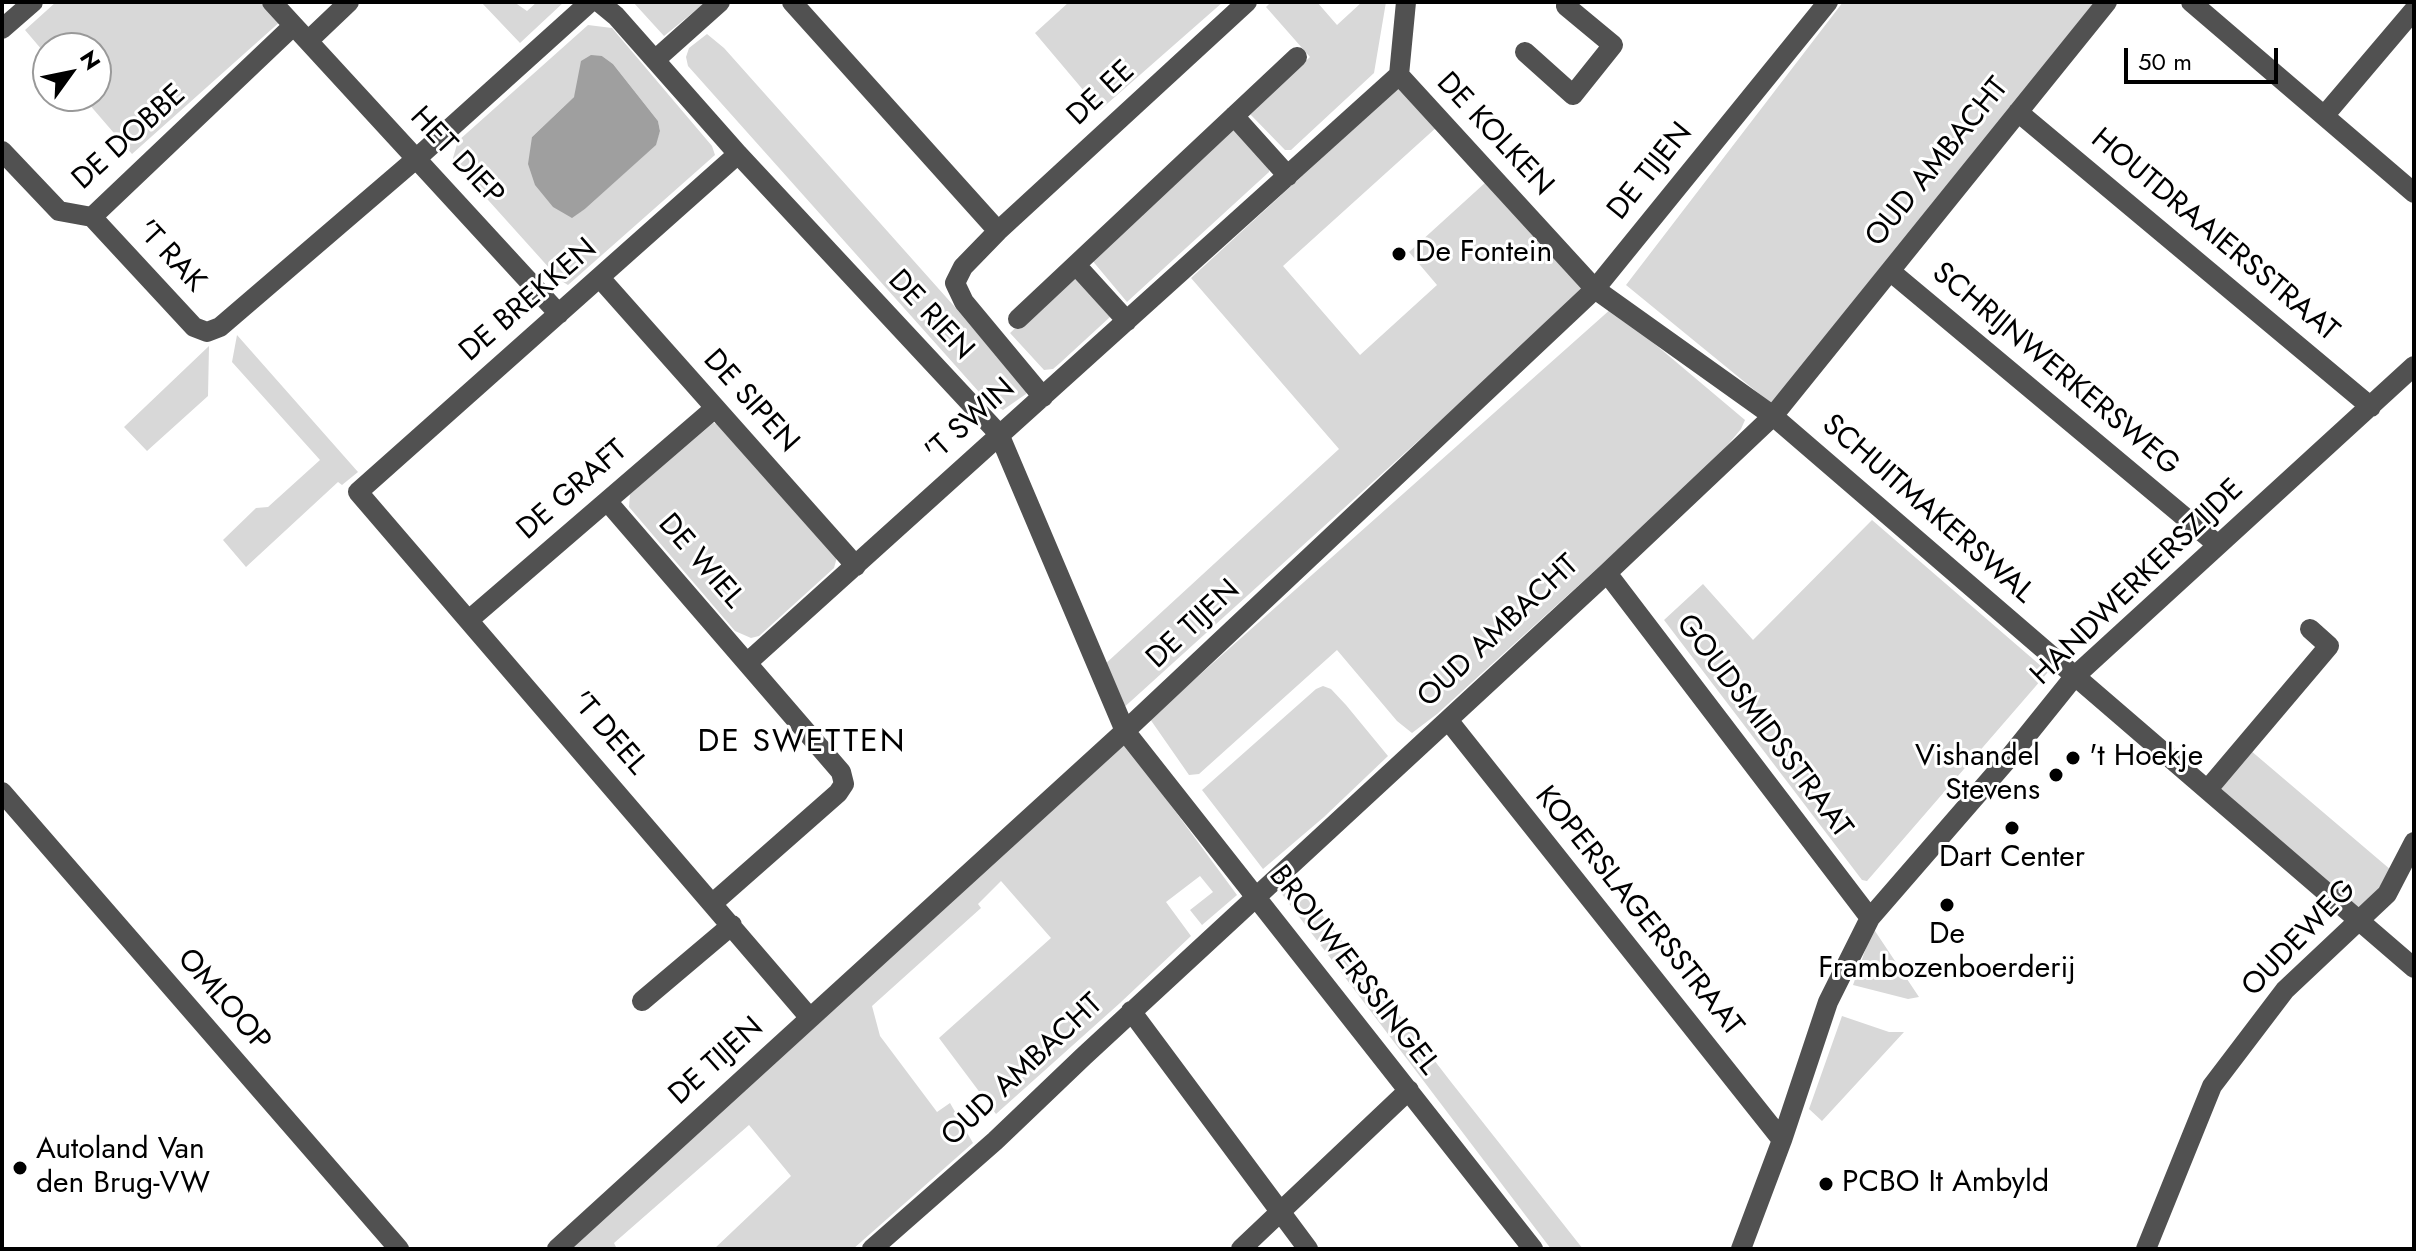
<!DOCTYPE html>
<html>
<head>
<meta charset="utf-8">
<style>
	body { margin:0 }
	#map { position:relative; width:2416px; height:1251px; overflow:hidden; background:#fff; font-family:Jost,sans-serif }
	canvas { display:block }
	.frame { position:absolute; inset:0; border:4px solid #000; pointer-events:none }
	.north { position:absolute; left:32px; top:32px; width:80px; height:80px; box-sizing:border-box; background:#fff; border:2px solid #999; border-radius:50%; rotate:57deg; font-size:22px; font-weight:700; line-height:32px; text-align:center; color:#000 }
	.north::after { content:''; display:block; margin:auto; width:28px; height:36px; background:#000; clip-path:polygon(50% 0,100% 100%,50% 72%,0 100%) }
	.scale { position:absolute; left:2124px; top:48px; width:154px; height:36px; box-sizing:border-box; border:4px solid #000; border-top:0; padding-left:10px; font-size:24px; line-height:28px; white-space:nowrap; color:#000; -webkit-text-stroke:6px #fff; paint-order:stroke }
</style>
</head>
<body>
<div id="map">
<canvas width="2416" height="1251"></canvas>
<div class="frame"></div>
<div class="north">N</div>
<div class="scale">50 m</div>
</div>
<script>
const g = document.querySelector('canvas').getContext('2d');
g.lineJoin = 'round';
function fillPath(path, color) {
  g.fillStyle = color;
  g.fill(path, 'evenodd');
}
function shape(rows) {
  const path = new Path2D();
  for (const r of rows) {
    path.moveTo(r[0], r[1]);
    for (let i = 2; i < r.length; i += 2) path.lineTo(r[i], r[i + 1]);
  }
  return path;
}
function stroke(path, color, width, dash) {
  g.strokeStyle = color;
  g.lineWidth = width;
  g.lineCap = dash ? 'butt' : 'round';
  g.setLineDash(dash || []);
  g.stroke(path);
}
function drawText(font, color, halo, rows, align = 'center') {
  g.font = font + ' Jost,sans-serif';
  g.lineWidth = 6;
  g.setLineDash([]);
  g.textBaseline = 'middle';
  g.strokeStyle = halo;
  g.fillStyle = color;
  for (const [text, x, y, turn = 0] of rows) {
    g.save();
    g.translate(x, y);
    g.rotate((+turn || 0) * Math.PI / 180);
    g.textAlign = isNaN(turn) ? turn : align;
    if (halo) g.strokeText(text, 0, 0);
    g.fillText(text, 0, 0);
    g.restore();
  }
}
const green = shape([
	[56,2,265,2,282,20,132,154,82,96,96,96,96,48,48,48,48,57,25,30],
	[481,2,514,2,527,11,537,2,564,2,520,43],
	[633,2,706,2,664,36],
	[1069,2,1223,2,1100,110,1035,33],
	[1271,2,1317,2,1337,25,1362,2,1386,2,1374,73,1291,150,1285,150,1250,114,1310,57,1266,7],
	[1843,2,2097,2,1774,406,1626,285],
	[588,25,612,28,712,146,715,155,568,285,560,280,453,161,453,158,458,141],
	[602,56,613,64,658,121,660,131,655,145,585,209,572,217,532,137,574,97],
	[707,34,724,48,954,306,1027,392,1026,394,1003,410,987,401,688,66,686,57,689,48],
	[1400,86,1438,126,1283,266,1360,355,1437,285,1409,252,1486,182,1587,288,1120,711,1103,666,1339,449,1191,278],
	[1237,125,1269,165,1269,172,1127,302,1091,259],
	[1073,274,1110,317,1060,363,1053,369,1044,370,1010,333],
	[1612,308,1745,420,1741,429,1711,465,1437,714,1412,733,1397,721,1337,650,1199,774,1189,775,1150,719],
	[237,335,358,472,342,485,338,482,246,567,223,540,256,508,268,507,320,460,232,362],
	[209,346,208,396,147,451,124,427],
	[713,423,719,424,837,557,834,568,759,636,751,638,735,631,629,507,630,494],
	[1872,520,2048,672,1867,881,1862,880,1664,620,1703,584,1753,640],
	[1323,686,1331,689,1346,705,1388,756,1324,817,1263,869,1202,790,1316,689],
	[1122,744,1130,750,1237,895,1202,925,1190,910,1213,892,1200,876,1166,902,1191,936,1120,1003,996,1114,939,1038,1051,938,1001,881,978,904,981,908,872,1006,880,1036,937,1112,950,1103,973,1143,853,1249,714,1249,791,1176,749,1125,614,1243,617,1249,569,1249],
	[2250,750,2391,870,2380,889,2358,911,2218,787],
	[1292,876,1451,1082,1583,1249,1551,1249,1281,893,1285,882],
	[1873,928,1919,997,1908,999,1853,985],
	[1842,1016,1889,1032,1904,1032,1822,1121,1809,1109]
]);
const water = shape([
	[591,55,602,56,613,64,658,121,660,131,656,145,585,209,572,218,553,207,535,185,528,164,532,137,574,97,581,61]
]);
const minor = shape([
	[272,2,559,314],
	[599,2,616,16,738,154,999,434,1125,731,1533,1249],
	[792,2,998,231],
	[1406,2,1399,75,1595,289,1773,416,2414,968],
	[2191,2,2414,193],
	[2,29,33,2],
	[308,41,349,2],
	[1525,52,1573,95,1613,45,1566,6,1568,2],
	[655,60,720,2],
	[2018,112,2371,407],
	[1234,116,1288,176],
	[2324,116,2414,10],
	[2,151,59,211,92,217,293,26],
	[738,154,358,492,810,1018],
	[92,217,194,327,207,332,220,327,417,158,590,2],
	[1076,265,1127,321],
	[1890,271,2218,545],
	[600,278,856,566],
	[1018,319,1297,57],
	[1043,397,964,302,955,283,963,267,998,231,1247,2],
	[607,501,841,772,844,784,838,793,713,903],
	[1607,573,1870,918],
	[470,619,715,408],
	[748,662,1399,75],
	[1448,720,1782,1140],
	[2208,789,2329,646,2310,629],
	[2,792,399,1249],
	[642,1001,732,925],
	[1131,1011,1308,1249],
	[557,1249,1125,731,1595,289,1828,2],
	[872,1249,995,1141,1084,1056,1607,573,1773,416,2107,2],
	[1241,1249,1409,1090],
	[1741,1249,1782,1140,1828,1002,1870,918,2008,759,2074,677,2414,366],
	[2146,1249,2212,1086,2285,990,2387,894,2414,842]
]);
const markers = [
	[1399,254,8,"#000"],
	[2073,758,8,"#000"],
	[2056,775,8,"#000"],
	[2012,828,8,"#000"],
	[1947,905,8,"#000"],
	[20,1168,8,"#000"],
	[1826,1184,8,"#000"]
];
const streetNames = [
	["DE EE",1102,94,-43],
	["DE KOLKEN",1494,135,47],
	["DE DOBBE",130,138,-42],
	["HET DIEP",456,157,47],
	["OUD AMBACHT",1938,163,-51],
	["DE TIJEN",1651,172,-51],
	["HOUTDRAAIERSSTRAAT",2214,236,40],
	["'T RAK",170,257,47],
	["DE BREKKEN",529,301,-41],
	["DE RIEN",930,316,47],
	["SCHRIJNWERKERSWEG",2055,370,40],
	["DE SIPEN",750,402,48],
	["'T SWIN",971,421,-42],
	["DE GRAFT",573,491,-41],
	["SCHUITMAKERSWAL",1927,510,41],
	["DE WIEL",700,562,49],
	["HANDWERKERSZIJDE",2138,583,-44],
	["DE TIJEN",1194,625,-43],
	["OUD AMBACHT",1499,632,-43],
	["GOUDSMIDSSTRAAT",1763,727,53],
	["'T DEEL",608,734,49],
	["KOPERSLAGERSSTRAAT",1638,912,51],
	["OUDEWEG",2300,939,-46],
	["BROUWERSSINGEL",1353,971,52],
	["OMLOOP",223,1001,49],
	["DE TIJEN",717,1062,-42],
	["OUD AMBACHT",1023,1071,-43]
];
const poiNames = [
	["De Fontein",1415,254],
	["Vishandel",2040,758,"right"],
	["Stevens",2040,792,"right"],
	["'t Hoekje",2089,758],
	["Dart Center",2012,859,"center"],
	["De",1947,936,"center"],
	["Frambozenboerderij",1947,970,"center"],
	["Autoland Van",36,1151],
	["den Brug-VW",36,1185],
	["PCBO It Ambyld",1842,1184]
];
const neighbourhoodNames = [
	["DE SWETTEN",802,743]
];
fillPath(green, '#d8d8d8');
fillPath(water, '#9f9f9f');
stroke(minor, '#515151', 20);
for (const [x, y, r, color] of markers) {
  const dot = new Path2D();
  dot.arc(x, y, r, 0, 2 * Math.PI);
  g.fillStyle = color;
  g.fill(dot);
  stroke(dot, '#fff', 3);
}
drawText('30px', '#000', '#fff', streetNames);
drawText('30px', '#000', '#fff', poiNames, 'left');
g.letterSpacing = '2px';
drawText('32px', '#000', '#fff', neighbourhoodNames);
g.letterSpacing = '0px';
</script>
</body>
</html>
